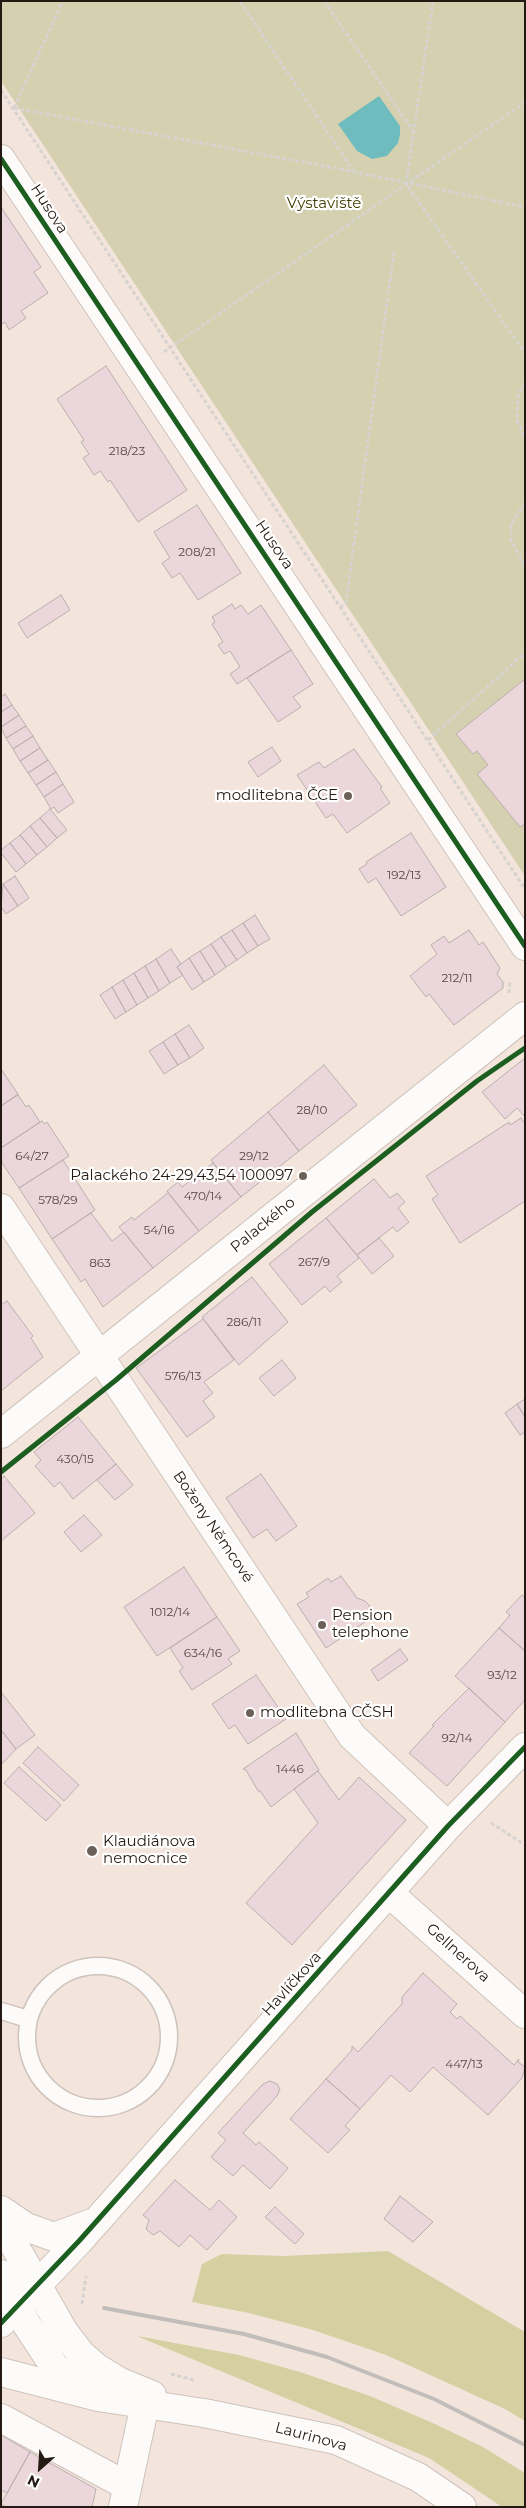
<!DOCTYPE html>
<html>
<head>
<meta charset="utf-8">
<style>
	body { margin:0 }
	#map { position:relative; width:526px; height:2508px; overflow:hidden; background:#f3e5dc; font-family:Montserrat,sans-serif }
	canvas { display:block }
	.frame { position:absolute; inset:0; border:2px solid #241a13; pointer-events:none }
	.north { position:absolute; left:15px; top:2443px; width:50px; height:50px; -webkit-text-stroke:4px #fff; paint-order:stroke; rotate:206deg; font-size:14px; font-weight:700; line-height:20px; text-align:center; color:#241a13 }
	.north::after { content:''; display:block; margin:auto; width:18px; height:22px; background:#241a13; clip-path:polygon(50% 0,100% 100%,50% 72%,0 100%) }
</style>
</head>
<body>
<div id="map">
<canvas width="526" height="2508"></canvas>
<div class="frame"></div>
<div class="north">N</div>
</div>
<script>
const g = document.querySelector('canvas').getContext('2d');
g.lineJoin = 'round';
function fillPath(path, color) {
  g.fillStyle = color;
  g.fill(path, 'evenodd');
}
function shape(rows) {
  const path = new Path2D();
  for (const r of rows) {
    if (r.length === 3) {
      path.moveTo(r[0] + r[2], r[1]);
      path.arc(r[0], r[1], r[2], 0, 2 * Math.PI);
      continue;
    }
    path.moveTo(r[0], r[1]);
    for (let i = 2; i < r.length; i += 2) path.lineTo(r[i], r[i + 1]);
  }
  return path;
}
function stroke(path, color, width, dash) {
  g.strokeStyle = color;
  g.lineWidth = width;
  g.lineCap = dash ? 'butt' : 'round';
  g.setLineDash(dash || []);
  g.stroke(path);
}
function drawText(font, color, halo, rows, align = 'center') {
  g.font = font + ' Montserrat,sans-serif';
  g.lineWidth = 4.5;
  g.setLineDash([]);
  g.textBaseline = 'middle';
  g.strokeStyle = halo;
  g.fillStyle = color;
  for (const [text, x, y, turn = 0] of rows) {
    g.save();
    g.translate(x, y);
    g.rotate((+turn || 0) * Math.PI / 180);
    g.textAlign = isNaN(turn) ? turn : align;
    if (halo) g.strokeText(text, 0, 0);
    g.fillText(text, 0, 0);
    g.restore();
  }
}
const green = shape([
	[1,1,525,1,525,876,1,81]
]);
const forest = shape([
	[388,2251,525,2332,525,2421,505,2409,386,2355,313,2330,249,2313,192,2302,202,2264,222,2254,284,2256],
	[137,2336,239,2355,300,2372,370,2396,435,2424,483,2447,525,2473,525,2507,502,2507,429,2458]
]);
const water = shape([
	[379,96,400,126,400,135,398,143,387,156,372,159,357,151,338,124]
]);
const building = shape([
	[1,207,41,267,34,272,48,293,21,311,26,318,9,330,5,322,1,325,1,207],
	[106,366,187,490,138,522,110,480,108,482,100,471,94,475,83,458,89,454,81,442,84,440,57,399,106,366],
	[197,505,241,573,198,600,180,573,172,578,162,563,170,558,154,532,197,505],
	[61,595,70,610,27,638,18,623,61,595],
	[232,604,235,609,241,605,248,614,261,605,291,650,237,684,230,674,240,667,230,651,224,654,218,645,223,642,212,624,215,622,212,617,232,604],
	[291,650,313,684,293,697,301,707,278,722,247,678,291,650],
	[525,679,525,824,520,827,477,774,488,765,477,751,473,754,456,734,525,679],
	[5,694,12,705,1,712,1,697,5,694],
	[12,705,19,715,1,727,1,712,12,705],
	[19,715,26,726,6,738,1,727,19,715],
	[26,726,33,736,13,749,6,738,26,726],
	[33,736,40,748,20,761,13,749,33,736],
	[272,747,281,761,258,777,248,762,272,747],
	[40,748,48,760,28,773,20,761,40,748],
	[354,749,382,787,380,788,390,803,347,833,333,814,326,818,297,775,319,762,324,768,354,749],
	[48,760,56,772,36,785,28,773,48,760],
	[56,772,63,784,44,797,36,785,56,772],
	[63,784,74,802,58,813,54,807,51,809,44,797,63,784],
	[50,809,67,830,57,838,40,818,50,809],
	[40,818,57,838,47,847,30,826,40,818],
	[30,826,47,847,37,855,20,835,30,826],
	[411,833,446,887,401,916,376,878,368,883,359,869,367,864,366,862,411,833],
	[20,835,37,855,26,864,10,843,20,835],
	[10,843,26,864,16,872,1,853,1,850,10,843],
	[15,876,29,898,18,906,3,884,15,876],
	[3,884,18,906,6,914,1,907,3,884],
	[255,915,270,939,258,946,243,923,255,915],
	[243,923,258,946,247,953,232,930,243,923],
	[232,930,247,953,237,960,221,937,232,930],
	[469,930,479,945,483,942,500,968,497,974,503,982,503,988,454,1025,429,994,426,997,410,976,437,954,431,945,444,936,449,943,469,930],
	[221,937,237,960,226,967,211,944,221,937],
	[211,944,226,967,215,975,200,951,211,944],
	[171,949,181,964,177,967,183,975,170,983,156,959,171,949],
	[200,951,215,975,204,982,189,958,200,951],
	[189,958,204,982,192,990,177,967,189,958],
	[156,959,170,983,159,991,145,966,156,959],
	[145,966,159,991,148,998,134,973,145,966],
	[134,973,148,998,137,1005,123,980,134,973],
	[123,980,137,1005,126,1012,112,987,123,980],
	[112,987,126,1012,115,1019,100,995,112,987],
	[189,1025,204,1048,190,1058,175,1034,189,1025],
	[175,1034,190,1058,178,1065,163,1042,175,1034],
	[163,1042,178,1065,164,1074,149,1051,163,1042],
	[525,1058,525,1117,517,1108,505,1119,482,1092,525,1058],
	[324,1065,357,1105,299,1151,268,1112,324,1065],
	[1,1069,18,1094,1,1106,1,1069],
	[18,1095,26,1107,29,1105,40,1122,1,1148,1,1106,18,1095],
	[268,1112,299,1151,241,1197,211,1160,268,1112],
	[521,1118,525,1124,525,1201,460,1243,432,1199,438,1195,426,1176,509,1122,510,1125,521,1118],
	[42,1121,45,1124,47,1122,69,1156,19,1188,2,1163,1,1148,42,1121],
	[63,1160,95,1210,52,1239,19,1188,63,1160],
	[213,1163,241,1197,199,1231,167,1191,178,1182,182,1187,213,1163],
	[374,1179,390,1198,397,1193,405,1202,398,1208,409,1222,397,1232,393,1227,357,1255,326,1218,374,1179],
	[168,1193,199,1231,153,1268,119,1227,132,1217,134,1220,168,1193],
	[91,1213,112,1241,124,1232,153,1268,103,1307,85,1279,81,1282,52,1239,91,1213],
	[326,1218,359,1258,337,1276,342,1282,330,1292,325,1286,302,1305,269,1264,326,1218],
	[379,1238,394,1256,372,1274,357,1255,379,1238],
	[252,1277,288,1322,239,1365,202,1317,252,1277],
	[7,1301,33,1336,31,1338,43,1357,1,1391,1,1305,7,1301],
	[203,1319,234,1360,204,1382,213,1393,203,1401,215,1417,187,1437,136,1368,203,1319],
	[282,1360,296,1378,274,1396,259,1378,282,1360],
	[525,1399,525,1417,517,1404,525,1399],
	[517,1404,525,1417,525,1432,520,1435,505,1413,517,1404],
	[78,1417,116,1464,73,1499,60,1482,54,1487,35,1466,41,1460,34,1452,78,1417],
	[116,1464,133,1485,115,1500,97,1480,116,1464],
	[261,1474,297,1526,276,1541,267,1529,253,1538,226,1498,261,1474],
	[4,1476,35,1513,1,1541,1,1479,4,1476],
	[84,1515,102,1535,81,1552,64,1532,84,1515],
	[184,1567,217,1617,157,1656,124,1607,184,1567],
	[341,1576,357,1598,365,1601,369,1605,372,1614,371,1618,326,1648,297,1604,309,1597,306,1593,328,1578,331,1582,341,1576],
	[522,1595,525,1597,525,1651,499,1628,510,1615,506,1612,522,1595],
	[217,1617,240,1651,228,1659,232,1664,192,1690,179,1671,183,1668,170,1648,217,1617],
	[499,1628,525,1651,525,1700,505,1722,455,1676,499,1628],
	[400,1649,408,1660,378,1681,371,1670,400,1649],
	[256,1675,286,1719,248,1744,235,1725,229,1729,212,1704,256,1675],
	[469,1688,505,1722,447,1786,409,1753,434,1726,432,1725,469,1688],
	[1,1692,35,1735,16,1749,1,1730,1,1692],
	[1,1730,16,1749,1,1765,1,1730],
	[296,1733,319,1770,271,1807,260,1791,258,1791,246,1770,243,1769,296,1733],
	[38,1747,79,1785,64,1801,23,1763,38,1747],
	[19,1767,61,1805,46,1821,4,1783,19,1767],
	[318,1771,339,1800,359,1777,406,1820,292,1945,246,1903,318,1823,294,1789,318,1771],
	[423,1973,457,2004,450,2012,457,2019,460,2016,514,2065,519,2059,518,2062,525,2067,522,2078,488,2115,433,2067,410,2092,391,2075,360,2109,326,2079,352,2050,352,2046,358,2052,402,2004,402,1997,423,1973],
	[326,2079,360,2109,345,2126,350,2130,328,2153,290,2119,326,2079],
	[270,2081,277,2084,280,2089,277,2096,243,2133,256,2145,259,2142,288,2168,270,2189,243,2165,233,2176,211,2157,226,2140,218,2133,263,2084,270,2081],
	[175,2180,210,2210,219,2200,237,2217,207,2250,190,2235,179,2247,160,2231,153,2235,146,2229,149,2220,143,2215,175,2180],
	[400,2196,433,2222,413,2242,384,2219,400,2196],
	[275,2207,304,2234,295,2244,265,2217,275,2207],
	[1,2435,30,2452,7,2493,1,2490,1,2435],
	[30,2452,96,2489,92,2507,6,2507,1,2504,30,2452]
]);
const path = shape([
	[240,1,354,172],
	[324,1,414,132],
	[433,1,406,184,525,353],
	[1,90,525,889],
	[14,108,335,168,525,207],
	[14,108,63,1],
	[164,352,525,102],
	[525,383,518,394,517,420,525,438],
	[525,503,511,524,511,540,525,566],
	[340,608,346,602,394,251],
	[428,740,525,653],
	[509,993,510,981],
	[491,1823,525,1845],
	[82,2304,86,2276],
	[171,2374,194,2380]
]);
const lane = shape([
	[98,2037,71],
	[1,2011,28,2019]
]);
const street = shape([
	[1,159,525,946],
	[1,1208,352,1736,448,1826],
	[1,1434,525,1016],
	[390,1894,525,2014],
	[1,2210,26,2227,54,2237,92,2223],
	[1,2222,64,2332,81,2354,97,2368,120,2382,152,2395],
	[1,2274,27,2325,54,2366,70,2381,83,2389],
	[1,2323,79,2241,448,1826,525,1747],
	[1,2372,98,2397,204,2413,336,2440,418,2477,462,2507],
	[1,2418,127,2486],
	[123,2507,145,2404]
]);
const rail = shape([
	[104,2308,244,2334,327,2357,434,2399,525,2445]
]);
const cycleway = shape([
	[1,159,525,946],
	[1,1472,116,1380,312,1212,477,1081,525,1048],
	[1,2323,79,2241,448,1826,525,1747]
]);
const markers = [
	[348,796,5,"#6c6159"],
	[303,1176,5,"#6c6159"],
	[322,1625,5,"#6c6159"],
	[250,1713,5,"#6c6159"],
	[92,1851,6,"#6c6159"]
];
const numberNames = [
	["218/23",127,451],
	["208/21",197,552],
	["192/13",404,875],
	["212/11",457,978],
	["28/10",312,1110],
	["64/27",32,1156],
	["29/12",254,1156],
	["470/14",203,1196],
	["578/29",58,1200],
	["54/16",159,1230],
	["267/9",314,1262],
	["863",100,1263],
	["286/11",244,1322],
	["576/13",183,1376],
	["430/15",75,1459],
	["1012/14",170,1612],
	["634/16",203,1653],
	["93/12",502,1675],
	["92/14",457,1738],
	["1446",290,1769],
	["447/13",464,2064]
];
const parkNames = [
	["Výstaviště",324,204]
];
const streetNames = [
	["Husova",49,209,57],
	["Husova",274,545,56],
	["Palackého",263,1225,-39],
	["Boženy Němcové",213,1527,56],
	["Gellnerova",458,1953,42],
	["Havlíčkova",292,1984,-48],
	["Laurinova",311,2437,15]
];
const poiNames = [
	["modlitebna ČCE",338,796,"right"],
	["Palackého 24-29,43,54 100097",293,1176,"right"],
	["Pension",332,1616],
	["telephone",332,1633],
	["modlitebna CČSH",260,1713],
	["Klaudiánova",103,1842],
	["nemocnice",103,1859]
];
fillPath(green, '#d4d0b0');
fillPath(forest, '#d4d0a1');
fillPath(water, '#6fbcbf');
fillPath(building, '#ead6db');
stroke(building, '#baafae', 1);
stroke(lane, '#cec3bb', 19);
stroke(street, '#cec3bb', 30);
stroke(path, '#d7d3d0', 3, [4, 2.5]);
stroke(lane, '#fdfbfa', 16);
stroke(street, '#fdfbfa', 28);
stroke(rail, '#c1bdbb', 4);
stroke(cycleway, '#1b5e20', 5);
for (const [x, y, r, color] of markers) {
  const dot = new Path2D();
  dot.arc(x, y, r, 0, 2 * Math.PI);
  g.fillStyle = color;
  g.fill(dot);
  stroke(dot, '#fff', 2);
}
drawText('12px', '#564945', null, numberNames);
drawText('15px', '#3f4102', '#fff', parkNames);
drawText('15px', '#241a13', '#fff', streetNames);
drawText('15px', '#241a13', '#fff', poiNames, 'left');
</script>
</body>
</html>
